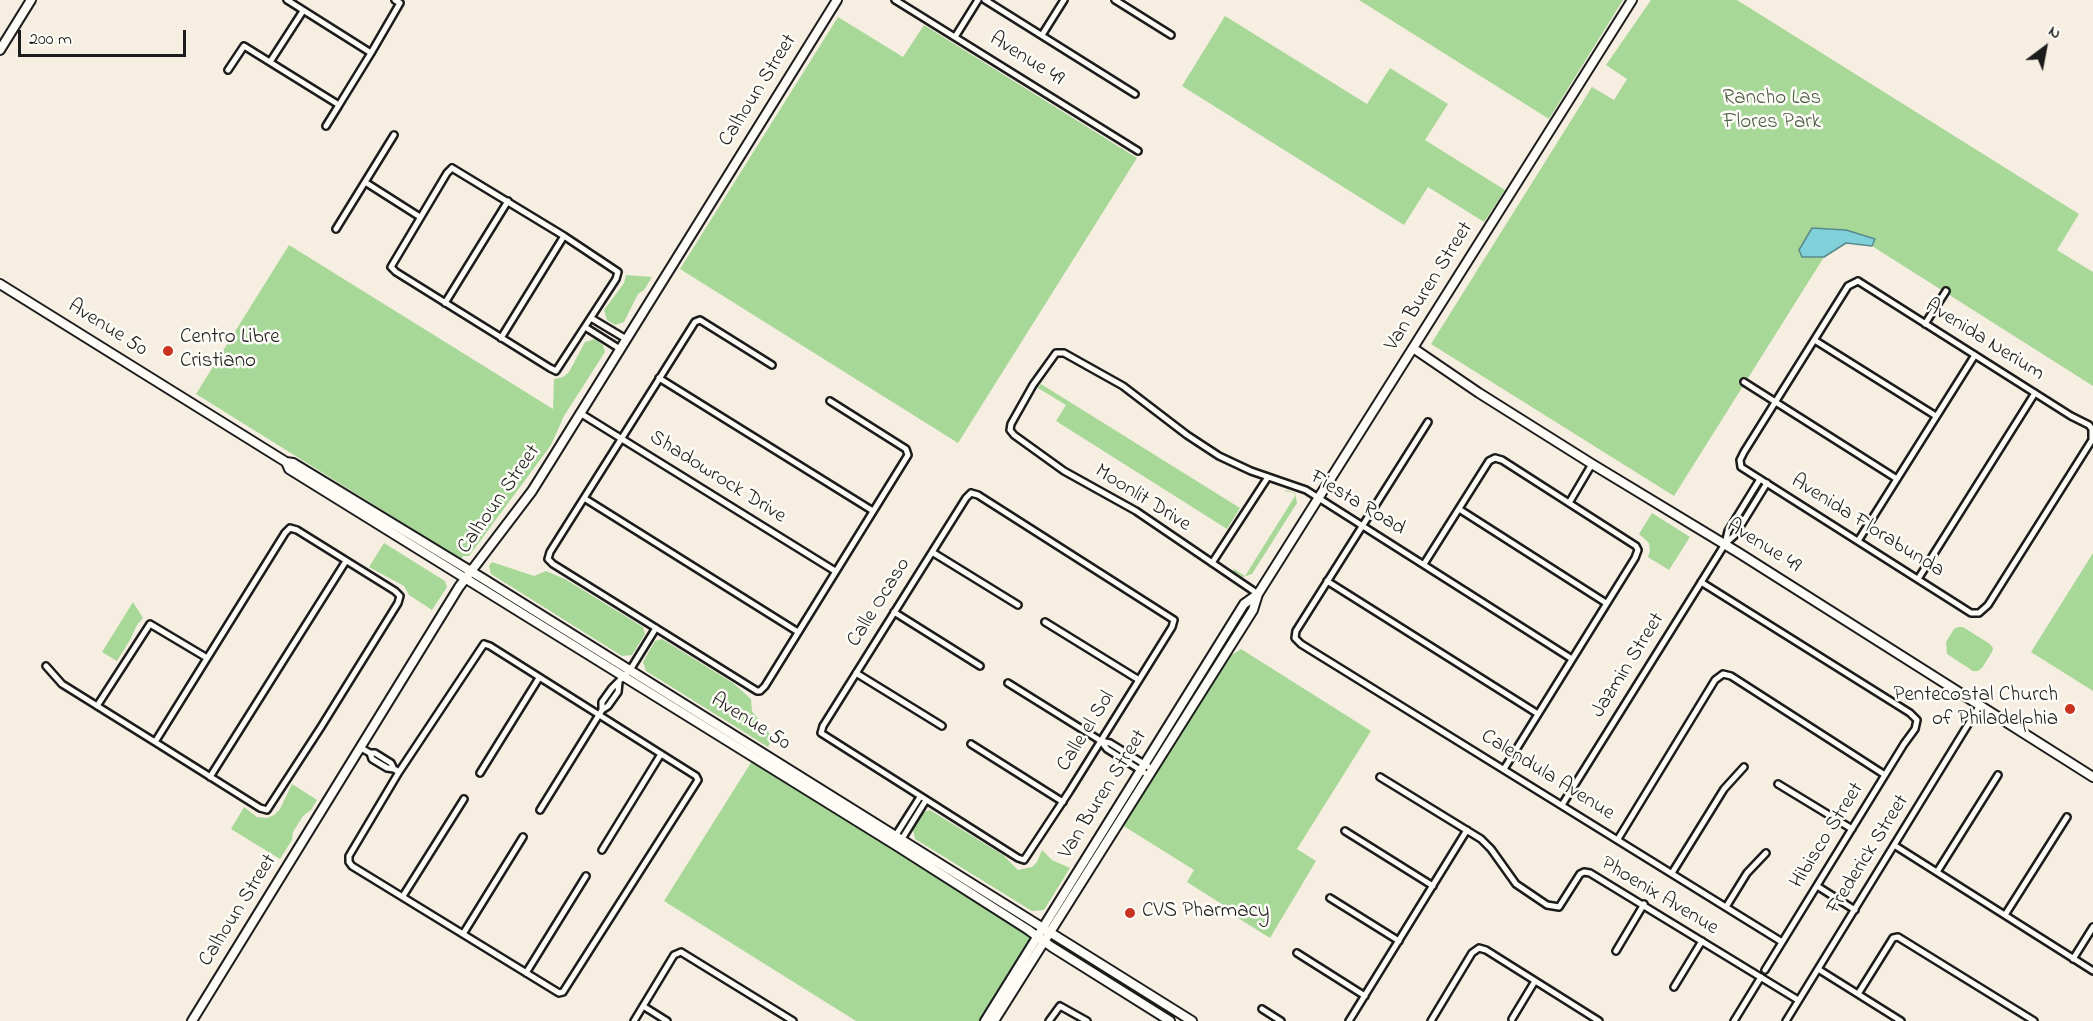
<!DOCTYPE html>
<html>
<head>
<meta charset="utf-8">
<style>
	body { margin:0 }
	#map { position:relative; width:2093px; height:1021px; overflow:hidden; background:#f7eee2; font-family:"Indie Flower",sans-serif }
	canvas { display:block }
	.north { position:absolute; left:2015px; top:18px; width:60px; height:60px; -webkit-text-stroke:4px #fdfcf7; paint-order:stroke; rotate:32deg; font-size:16px; font-weight:700; line-height:24px; text-align:center; color:#1c1c1c }
	.north::after { content:''; display:block; margin:auto; width:21px; height:27px; background:#1c1c1c; clip-path:polygon(50% 0,100% 100%,50% 72%,0 100%) }
	.scale { position:absolute; left:18px; top:30px; width:168px; height:27px; box-sizing:border-box; border:3px solid #1c1c1c; border-top:0; padding-left:8px; font-size:18px; line-height:21px; white-space:nowrap; color:#1c1c1c; -webkit-text-stroke:4px #fdfcf7; paint-order:stroke }
</style>
</head>
<body>
<div id="map">
<canvas width="2093" height="1021"></canvas>
<div class="north">N</div>
<div class="scale">200 m</div>
</div>
<script>
const g = document.querySelector('canvas').getContext('2d');
g.lineJoin = 'round';
function fillPath(path, color) {
  g.fillStyle = color;
  g.fill(path, 'evenodd');
}
function shape(rows) {
  const path = new Path2D();
  for (const r of rows) {
    path.moveTo(r[0], r[1]);
    for (let i = 2; i < r.length; i += 2) path.lineTo(r[i], r[i + 1]);
  }
  return path;
}
function stroke(path, color, width, dash) {
  g.strokeStyle = color;
  g.lineWidth = width;
  g.lineCap = dash ? 'butt' : 'round';
  g.setLineDash(dash || []);
  g.stroke(path);
}
function drawText(font, color, halo, rows, align = 'center') {
  g.font = font + ' "Indie Flower",sans-serif';
  g.lineWidth = 5;
  g.setLineDash([]);
  g.textBaseline = 'middle';
  g.strokeStyle = halo;
  g.fillStyle = color;
  for (const [text, x, y, turn = 0] of rows) {
    g.save();
    g.translate(x, y);
    g.rotate((+turn || 0) * Math.PI / 180);
    g.textAlign = isNaN(turn) ? turn : align;
    if (halo) g.strokeText(text, 0, 0);
    g.fillText(text, 0, 0);
    g.restore();
  }
}
const green = shape([
	[1359,0,1623,0,1549,119],
	[1651,0,1737,0,2079,214,2057,250,2093,272,2093,386,1872,246,1875,239,1846,230,1812,228,1799,251,1802,257,1824,257,1674,496,1431,344,1592,87,1614,100,1627,79,1606,65],
	[1225,16,1367,104,1390,68,1448,104,1425,140,1505,190,1484,222,1428,187,1404,225,1182,86],
	[838,17,903,57,924,25,1137,158,958,443,680,269],
	[289,245,553,409,554,379,563,377,569,372,585,342,595,339,603,345,605,352,564,416,551,445,469,556,463,556,461,559,196,394],
	[626,275,652,277,644,290,638,294,624,322,615,325,607,320,604,310,624,283],
	[1041,384,1240,508,1227,529,1056,421,1066,405,1038,388],
	[1286,490,1295,493,1297,503,1252,574,1243,577,1233,571,1234,569,1245,576,1295,496,1294,493,1285,491],
	[1652,513,1690,537,1669,570,1648,557,1650,551,1649,543,1639,534],
	[384,543,445,581,447,587,432,610,409,595,404,586,369,567],
	[2093,553,2093,691,2031,652],
	[492,562,534,576,546,571,565,579,643,627,645,634,632,655,622,656,491,574,489,566],
	[133,602,143,618,137,625,130,640,117,661,102,652],
	[1958,627,1963,627,1990,644,1993,648,1992,652,1982,668,1978,671,1973,671,1947,654,1946,642,1954,629],
	[662,639,733,683,751,699,752,711,773,738,768,747,646,671,643,662,655,641],
	[1241,649,1371,731,1297,849,1316,861,1270,938,1238,918,1239,915,1187,882,1194,870,1122,825,1227,658],
	[752,761,1032,936,979,1021,856,1021,664,901],
	[292,784,317,800,311,810,303,816,293,832,292,840,280,859,231,829,244,807,257,817,267,818,274,815,280,809],
	[930,810,1003,855,1018,870,1032,867,1037,862,1042,850,1052,860,1070,868,1044,910,1032,911,915,839,913,830,924,812]
]);
const water = shape([
	[1812,228,1846,230,1875,239,1872,246,1846,243,1824,257,1802,257,1799,250,1812,228]
]);
const street = shape([
	[287,0,371,53,400,3,395,0],
	[895,0,1138,151],
	[985,0,1135,94],
	[1115,0,1171,35],
	[1042,35,1064,0],
	[955,37,978,0],
	[270,62,303,11],
	[228,70,244,46,339,105,371,53],
	[326,126,339,105],
	[452,168,564,236,618,272,616,279,556,371,550,368,396,272,391,267,447,173,452,168],
	[365,182,420,217],
	[336,229,394,135],
	[1858,281,2071,416,2089,425,2092,429,2092,440,1988,605,1979,613,1971,613,1741,467,1740,460,1744,452,1848,286,1858,281],
	[445,303,508,201],
	[591,318,626,339],
	[1925,324,1946,291],
	[585,327,620,349],
	[501,338,564,236],
	[1816,341,1936,416],
	[772,365,700,320,695,322,550,552,548,559,553,564,757,691,760,691,765,686,908,455,906,449,830,401],
	[659,378,873,511],
	[1744,382,1897,479],
	[580,413,835,571],
	[1428,422,1296,631,1295,638,1301,644,1782,942],
	[971,493,978,495,1174,620,1172,627,1069,792,1024,860,1018,858,821,733,823,726,966,498,971,493],
	[584,498,798,632],
	[1569,503,1592,464],
	[1459,509,1606,603],
	[1858,541,1975,355],
	[1726,543,1735,535,1767,483],
	[932,552,1018,605],
	[1212,563,1268,477],
	[1424,564,1489,461,1495,458,1502,460,1636,546,1638,550,1635,558,1504,769],
	[1918,579,2035,393],
	[1327,581,1538,714],
	[1701,582,1910,713,1917,720,1915,729,1904,744,1765,970],
	[1258,594,1136,511,1064,471,1014,435,1010,430,1011,424,1033,385,1056,353,1064,353,1123,386,1187,435,1219,456,1251,471,1306,490,1572,659],
	[894,612,980,666],
	[1045,622,1139,680],
	[484,644,490,646,661,754,696,776,698,780,563,992,559,993,352,866,349,862,349,856,399,772,484,644],
	[46,666,62,684,155,742,260,808,267,810,321,727,398,603,400,596,395,591,297,530,290,528,285,533,155,742],
	[856,673,942,726],
	[1008,683,1101,741,1110,743,1152,769],
	[97,706,150,624,207,658],
	[602,710,602,702,612,688,630,670,656,628],
	[1101,741,1107,749,1148,775],
	[971,744,1063,802],
	[361,748,370,753,375,753,391,763,394,769,399,772],
	[370,753,372,759,387,768,394,769],
	[480,773,539,678],
	[210,777,346,561],
	[1380,777,1481,839,1491,849,1516,884,1547,905,1559,907,1580,874,1584,872,1590,873,1798,1000],
	[1778,784,1852,829],
	[1562,805,1725,544,1728,531,1760,479],
	[540,810,602,710,608,706,618,692,619,682],
	[1345,831,1433,886],
	[894,838,920,797],
	[1618,839,1715,680,1723,674,1731,676,1885,775],
	[900,842,926,800],
	[1894,845,2093,971],
	[602,850,661,754],
	[1937,872,1998,775],
	[1672,873,1724,789,1744,767],
	[1817,886,1855,910],
	[403,896,464,799],
	[1330,898,1399,941],
	[1726,907,1747,873,1766,853],
	[2005,915,2067,817],
	[463,934,523,837],
	[1616,951,1644,904],
	[1297,953,1365,996],
	[2073,959,2093,927],
	[1818,969,1901,1021],
	[526,973,586,876],
	[1674,987,1702,941],
	[1858,994,1893,938,1898,937,2034,1021],
	[643,1006,667,1021],
	[1262,1009,1281,1021],
	[1512,1019,1535,981],
	[634,1021,674,955,681,952,793,1021],
	[1049,1021,1060,1006,1087,1021],
	[1349,1021,1467,830],
	[1431,1021,1472,953,1479,948,1486,950,1599,1021],
	[1734,1021,1761,977],
	[1786,1021,1980,705]
]);
const secondary = shape([
	[0,50,31,0],
	[0,284,286,462,293,463,482,578,1192,1021],
	[1413,348,1479,393,1592,464,1739,553,2093,777],
	[286,462,289,469,897,846,1027,929,1052,947,1170,1021],
	[192,1021,459,587,532,491,552,459,837,0],
	[985,1021,1244,604,1258,594],
	[994,1021,1253,610,1258,594,1632,0]
]);
const markers = [
	[168,351,6,"#c8321e"],
	[2070,709,6,"#c8321e"],
	[1130,913,6,"#c8321e"]
];
const streetNames = [
	["Avenue 49",1026,60,32],
	["Calhoun Street",759,91,-58],
	["Van Buren Street",1430,287,-58],
	["Avenue 50",107,329,32],
	["Avenida Nerium",1984,341,32],
	["Shadowrock Drive",717,478,32],
	["Moonlit Drive",1142,499,32],
	["Calhoun Street",500,500,-55],
	["Fiesta Road",1357,504,31],
	["Avenida Florabunda",1867,527,32],
	["Avenue 49",1763,547,32],
	["Calle Ocaso",880,603,-58],
	["Jazmin Street",1629,666,-58],
	["Avenue 50",750,723,32],
	["Calle el Sol",1087,732,-58],
	["Calendula Avenue",1547,776,32],
	["Van Buren Street",1104,795,-58],
	["Hibisco Street",1828,836,-58],
	["Frederick Street",1869,855,-58],
	["Phoenix Avenue",1659,897,31],
	["Calhoun Street",239,911,-58]
];
const parkNames = [
	["Rancho Las",1772,100],
	["Flores Park",1772,124]
];
const poiNames = [
	["Centro Libre",180,339],
	["Cristiano",180,363],
	["Pentecostal Church",2058,697,"right"],
	["of Philadelphia",2058,721,"right"],
	["CVS Pharmacy",1142,913]
];
fillPath(green, '#a7d898');
fillPath(water, '#80d1d9');
stroke(water, '#58898d', 1.5);
stroke(street, '#1c1c1c', 10);
stroke(secondary, '#1c1c1c', 12);
stroke(street, '#fdfcf7', 5);
stroke(secondary, '#fdfcf7', 8);
for (const [x, y, r, color] of markers) {
  const dot = new Path2D();
  dot.arc(x, y, r, 0, 2 * Math.PI);
  g.fillStyle = color;
  g.fill(dot);
  stroke(dot, '#fdfcf7', 2);
}
drawText('21px', '#1c1c1c', '#fdfcf7', streetNames);
drawText('21px', '#4d5e47', '#fdfcf7', parkNames);
drawText('21px', '#1c1c1c', '#fdfcf7', poiNames, 'left');
</script>
</body>
</html>
